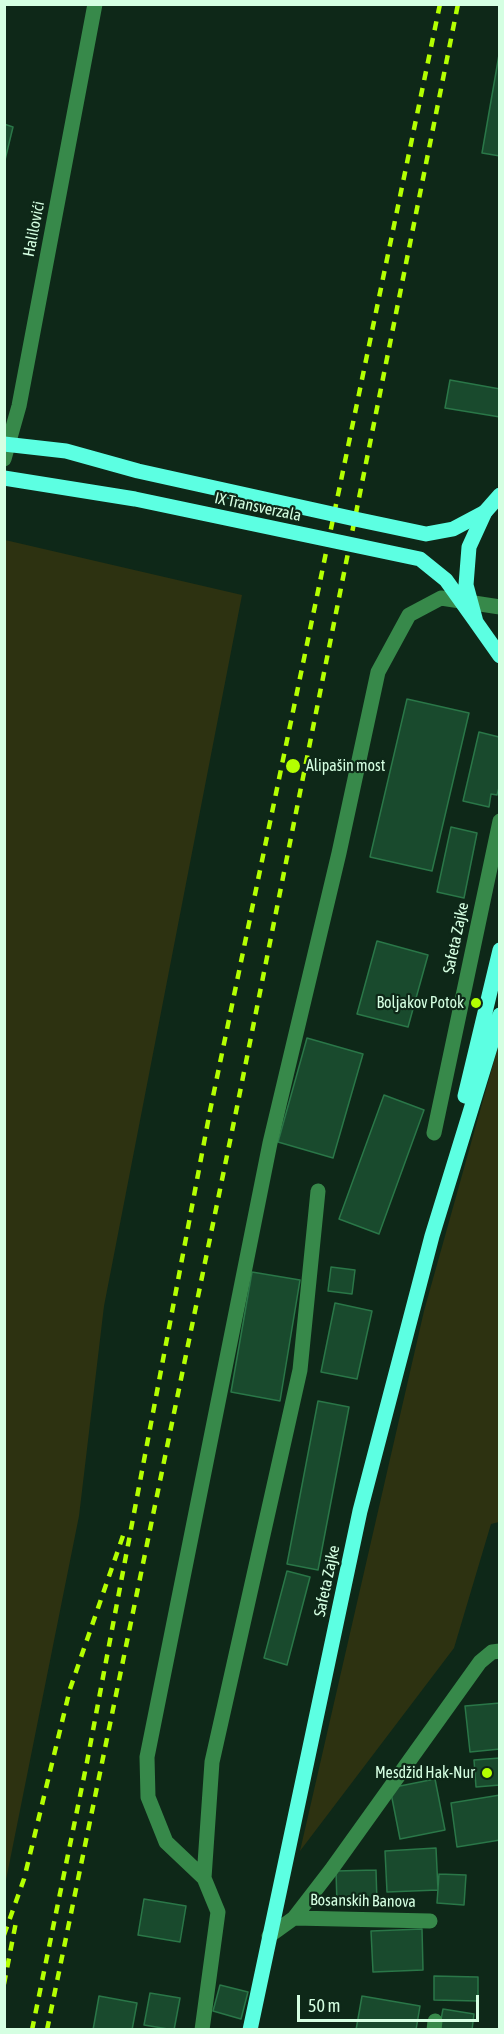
<!DOCTYPE html>
<html>
<head>
<meta charset="utf-8">
<style>
	body { margin:0 }
	#map { position:relative; width:504px; height:2034px; overflow:hidden; background:#0e2818; font-family:"Asap Condensed",sans-serif }
	canvas { display:block }
	.frame { position:absolute; inset:0; border:6px solid #d5ffe2; pointer-events:none }
	.scale { position:absolute; left:297px; top:1995px; width:182px; height:27px; box-sizing:border-box; border:3px solid #d5ffe2; border-top:0; padding-left:8px; font-size:18px; line-height:21px; white-space:nowrap; color:#d5ffe2; -webkit-text-stroke:4px #0e2818; paint-order:stroke }
</style>
</head>
<body>
<div id="map">
<canvas width="504" height="2034"></canvas>
<div class="frame"></div>
<div class="scale">50 m</div>
</div>
<script>
const g = document.querySelector('canvas').getContext('2d');
g.lineJoin = 'round';
function fillPath(path, color) {
  g.fillStyle = color;
  g.fill(path, 'evenodd');
}
function shape(rows) {
  const path = new Path2D();
  for (const r of rows) {
    path.moveTo(r[0], r[1]);
    for (let i = 2; i < r.length; i += 2) path.lineTo(r[i], r[i + 1]);
  }
  return path;
}
function stroke(path, color, width, dash) {
  g.strokeStyle = color;
  g.lineWidth = width;
  g.lineCap = dash ? 'butt' : 'round';
  g.setLineDash(dash || []);
  g.stroke(path);
}
function drawText(font, color, halo, rows, align = 'center') {
  g.font = font + ' "Asap Condensed",sans-serif';
  g.lineWidth = 4.5;
  g.setLineDash([]);
  g.textBaseline = 'middle';
  g.strokeStyle = halo;
  g.fillStyle = color;
  for (const [text, x, y, turn = 0] of rows) {
    g.save();
    g.translate(x, y);
    g.rotate((+turn || 0) * Math.PI / 180);
    g.textAlign = isNaN(turn) ? turn : align;
    if (halo) g.strokeText(text, 0, 0);
    g.fillText(text, 0, 0);
    g.restore();
  }
}
const green = shape([
	[5,540,242,595,104,1306,79,1516,5,1885],
	[499,1043,499,1522,491,1524,454,1648,300,1851,424,1311]
]);
const building = shape([
	[500,49,500,156,482,153,500,49],
	[4,124,13,127,4,164,4,124],
	[450,380,500,389,500,417,445,408,450,380],
	[407,699,469,713,432,871,370,857,407,699],
	[479,732,499,737,500,742,500,784,497,795,491,794,489,807,463,801,479,732],
	[451,827,477,833,464,898,437,892,451,827],
	[377,941,428,955,408,1027,357,1014,377,941],
	[307,1038,363,1054,333,1158,278,1142,307,1038],
	[384,1095,424,1110,379,1234,339,1219,384,1095],
	[331,1267,355,1270,352,1294,328,1291,331,1267],
	[252,1272,300,1280,280,1401,231,1392,252,1272],
	[335,1303,372,1311,357,1379,321,1372,335,1303],
	[318,1401,349,1407,318,1570,287,1564,318,1401],
	[287,1571,310,1577,287,1665,264,1658,287,1571],
	[500,1703,500,1749,470,1752,465,1706,500,1703],
	[500,1758,500,1785,476,1787,474,1760,500,1758],
	[435,1779,445,1830,400,1839,390,1788,435,1779],
	[500,1795,500,1840,457,1847,451,1803,500,1795],
	[436,1848,438,1890,387,1892,385,1851,436,1848],
	[376,1870,377,1903,337,1904,336,1871,376,1870],
	[439,1874,466,1875,464,1905,437,1903,439,1874],
	[144,1899,186,1906,180,1942,138,1935,144,1899],
	[422,1929,423,1970,373,1972,371,1931,422,1929],
	[434,1976,478,1977,478,2001,434,2000,434,1976],
	[220,1985,248,1992,241,2019,213,2011,220,1985],
	[150,1993,180,1998,174,2030,144,2025,150,1993],
	[99,1996,137,2003,132,2030,93,2030,99,1996],
	[362,1996,420,2006,416,2030,356,2030,362,1996],
	[443,2009,474,2014,472,2030,439,2030,443,2009]
]);
const minor = shape([
	[4,459,19,406,95,4],
	[434,1133,500,821],
	[204,1878,212,1762,300,1370,318,1191],
	[294,1918,430,1921],
	[269,1936,294,1918,331,1870,480,1662,492,1652,500,1651],
	[202,2030,218,1912,204,1878,166,1842,148,1797,147,1757,270,1143,339,853,378,672,409,615,441,598,500,607],
	[434,2030,435,2021]
]);
const major = shape([
	[355,519,426,534,453,529,485,512],
	[465,1096,500,950],
	[250,2030,360,1511,432,1236,500,1015]
]);
const rail = shape([
	[4,1935,24,1879,70,1689,125,1530],
	[4,1984,16,1922],
	[32,2030,87,1762,210,1111,440,4],
	[47,2030,237,1107,458,4]
]);
const majorBridge = shape([
	[4,444,66,451,138,471,355,519],
	[4,478,135,499,420,559,446,580,476,622],
	[500,495,485,512,469,547,466,585,476,622,500,656]
]);
const markers = [
	[293,766,8,"#b4ff01"],
	[476,1003,6,"#b4ff01"],
	[487,1773,6,"#b4ff01"]
];
const streetNames = [
	["Halilovići",34,229,-79],
	["IX Transverzala",258,507,12],
	["Safeta Zajke",456,938,-78],
	["Safeta Zajke",327,1581,-78],
	["Bosanskih Banova",363,1901,1]
];
const poiNames = [
	["Alipašin most",306,766,"left"],
	["Boljakov Potok",464,1003],
	["Mesdžid Hak-Nur",475,1773]
];
fillPath(green, '#2d3211');
fillPath(building, '#194a2d');
stroke(building, '#2a7748', 1.5);
stroke(minor, '#37894a', 15);
stroke(major, '#5cffe2', 15);
stroke(rail, '#b4ff01', 4.5, [9, 8]);
stroke(majorBridge, '#5cffe2', 15);
for (const [x, y, r, color] of markers) {
  const dot = new Path2D();
  dot.arc(x, y, r, 0, 2 * Math.PI);
  g.fillStyle = color;
  g.fill(dot);
  stroke(dot, '#0e2818', 2);
}
drawText('16px', '#d5ffe2', '#0e2818', streetNames);
drawText('16px', '#d5ffe2', '#0e2818', poiNames, 'right');
</script>
</body>
</html>
